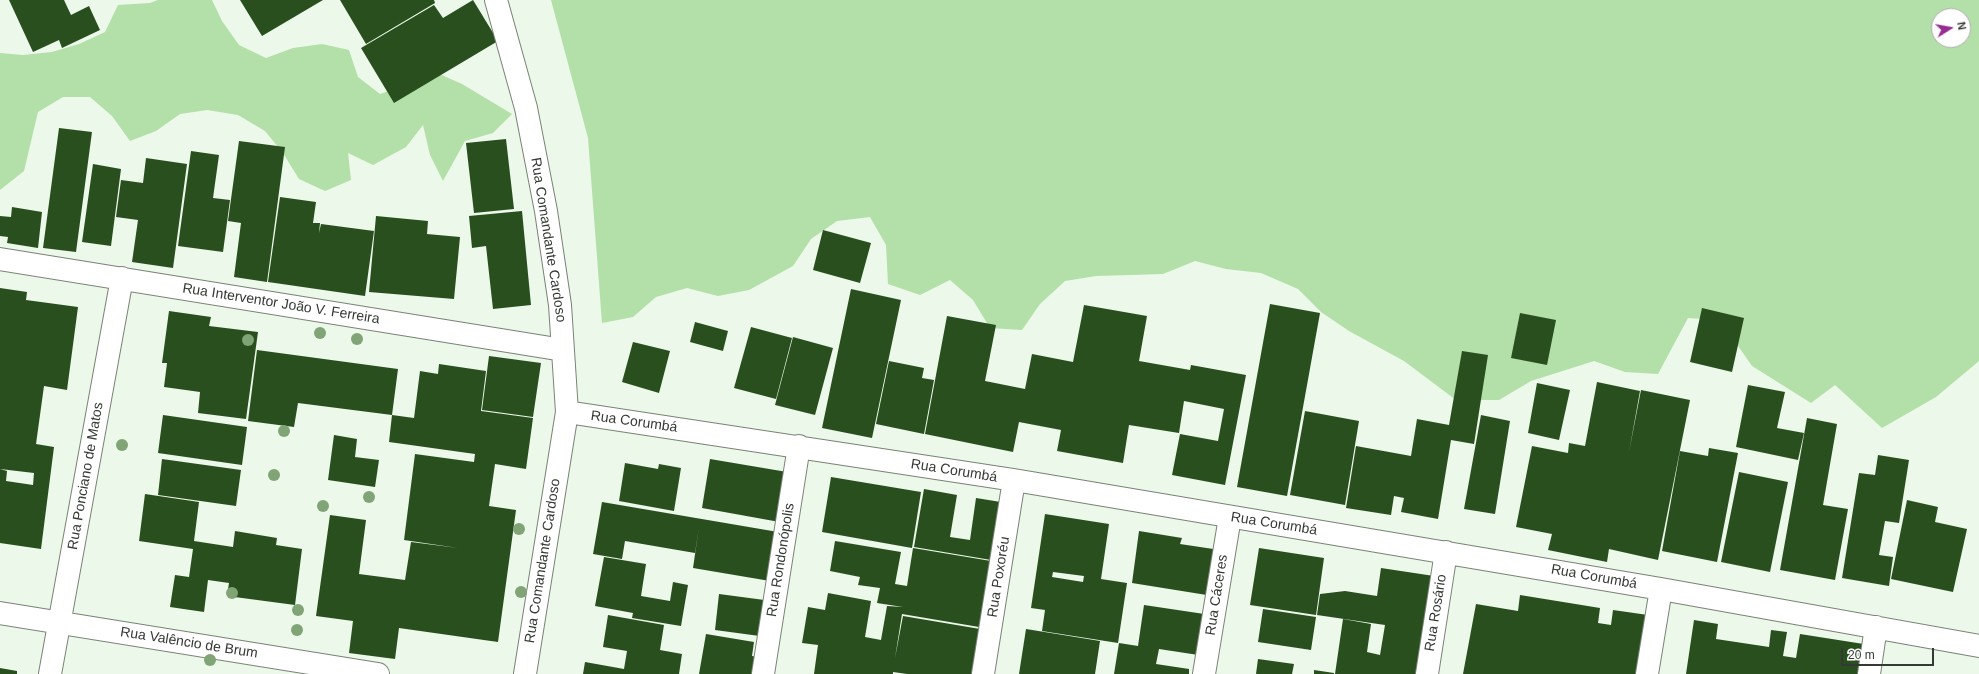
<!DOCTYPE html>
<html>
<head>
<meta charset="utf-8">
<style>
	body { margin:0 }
	#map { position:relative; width:1979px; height:674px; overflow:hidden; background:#ecf8e9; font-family:Helvetica,sans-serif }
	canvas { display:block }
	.north { position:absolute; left:1931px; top:8px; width:40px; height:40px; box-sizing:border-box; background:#fff; border:1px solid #aeb0ad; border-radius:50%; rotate:79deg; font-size:11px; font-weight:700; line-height:16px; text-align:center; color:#343933 }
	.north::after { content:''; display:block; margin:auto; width:14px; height:18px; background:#962e91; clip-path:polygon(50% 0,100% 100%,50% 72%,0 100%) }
	.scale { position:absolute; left:1841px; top:648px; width:93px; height:18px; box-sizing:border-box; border:2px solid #343933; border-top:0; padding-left:5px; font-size:12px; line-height:14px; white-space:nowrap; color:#343933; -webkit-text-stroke:3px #fff; paint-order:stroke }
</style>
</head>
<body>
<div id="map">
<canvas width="1979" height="674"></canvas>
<div class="north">N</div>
<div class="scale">20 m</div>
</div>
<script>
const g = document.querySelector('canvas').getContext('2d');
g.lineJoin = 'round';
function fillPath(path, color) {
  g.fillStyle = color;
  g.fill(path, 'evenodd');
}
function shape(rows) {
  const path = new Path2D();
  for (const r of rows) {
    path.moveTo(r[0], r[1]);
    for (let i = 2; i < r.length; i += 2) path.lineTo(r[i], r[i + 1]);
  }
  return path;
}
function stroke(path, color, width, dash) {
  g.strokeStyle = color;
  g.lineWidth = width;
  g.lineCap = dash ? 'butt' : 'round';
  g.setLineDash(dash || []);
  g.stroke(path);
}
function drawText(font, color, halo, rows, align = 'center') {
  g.font = font + ' Helvetica,sans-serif';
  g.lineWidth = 4;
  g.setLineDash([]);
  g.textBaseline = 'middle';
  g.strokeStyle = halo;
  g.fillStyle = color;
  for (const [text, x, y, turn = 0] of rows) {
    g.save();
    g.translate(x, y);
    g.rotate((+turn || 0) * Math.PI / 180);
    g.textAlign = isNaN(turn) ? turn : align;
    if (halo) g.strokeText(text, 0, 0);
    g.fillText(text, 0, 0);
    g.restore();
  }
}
const green = shape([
	[158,0,212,0,222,21,239,45,266,58,293,48,322,44,349,50,358,77,380,94,406,85,435,72,462,84,512,114,493,133,465,141,443,181,430,155,423,125,406,147,373,165,348,153,351,180,325,191,299,179,283,153,265,131,238,115,207,110,180,114,156,131,130,141,112,116,90,97,63,97,38,112,24,171,0,190,0,53,23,55,52,52,79,44,105,32,118,5,150,3],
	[551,0,1979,0,1979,361,1936,397,1882,428,1835,385,1811,403,1752,366,1720,320,1688,318,1658,374,1625,372,1594,361,1531,381,1499,400,1456,400,1404,361,1349,331,1321,312,1298,289,1261,273,1226,269,1195,261,1163,274,1096,276,1065,281,1040,304,1022,330,990,328,973,300,950,280,920,295,888,284,886,245,870,217,837,221,811,239,793,266,749,290,718,296,687,288,656,297,633,317,602,323,588,138],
	[1939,16,1963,16,1963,40,1939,40]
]);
const building = shape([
	[9,0,64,0,71,15,89,6,100,30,62,48,59,40,33,52],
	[240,0,323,0,262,36],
	[340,0,434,0,435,3,366,44],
	[473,0,498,41,394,103,361,48,434,5,443,18],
	[59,128,92,132,76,252,43,248],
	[506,139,514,209,474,213,466,143],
	[239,141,285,147,267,282,234,277,241,223,228,221],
	[191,151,219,155,213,198,230,200,223,252,178,246],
	[146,158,187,164,173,268,132,262,138,220,116,217,121,180,143,183],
	[93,164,121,169,111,246,82,242],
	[280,197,316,202,313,223,320,223,319,233,321,224,374,231,365,296,268,282],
	[12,207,42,212,38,248,7,243,8,237,0,236,0,216,11,217],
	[522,211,531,305,493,309,486,246,472,248,469,216],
	[376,216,428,221,427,234,460,237,454,299,369,292],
	[823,230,871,243,860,283,813,270],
	[0,288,27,292,26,300,78,307,67,390,44,386,36,444,54,447,41,549,0,543,0,469,7,471,6,481,33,485,34,473,0,469],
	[851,289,901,300,872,438,822,428],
	[1270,304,1320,313,1287,496,1237,487],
	[1084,305,1147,316,1139,361,1190,370,1191,365,1246,375,1225,485,1172,475,1180,434,1218,441,1224,409,1184,401,1179,433,1129,425,1123,463,1057,451,1061,430,1019,422,1013,452,925,434,947,316,996,325,985,381,1025,389,1032,354,1073,362],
	[1702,308,1744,318,1732,372,1690,362],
	[169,311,211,317,209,326,258,332,246,419,198,413,200,392,164,387,167,363,162,363],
	[1520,313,1556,320,1547,365,1511,358],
	[695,322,728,331,723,351,690,342],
	[751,327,792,338,776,399,734,388],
	[793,337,833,348,815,415,775,405],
	[633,342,670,351,659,393,622,382],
	[257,350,398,369,392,415,298,403,294,427,248,421],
	[1462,351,1488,355,1474,444,1451,440,1438,519,1401,512,1404,498,1394,496,1391,515,1346,508,1356,446,1411,456,1417,419,1449,425],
	[489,356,541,363,533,417,482,410],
	[889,361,924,368,922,378,934,380,924,434,876,424],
	[439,364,486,371,481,411,533,418,526,469,495,464,489,506,516,510,498,642,399,628,395,659,349,653,353,621,316,616,330,515,366,520,359,574,405,580,411,542,458,548,404,540,415,454,474,462,475,454,389,442,392,415,414,418,420,371,438,374],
	[1597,382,1640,391,1629,452,1641,390,1690,400,1658,560,1609,549,1607,562,1548,550,1552,534,1516,527,1532,446,1568,453,1569,443,1585,446],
	[1537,383,1570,390,1559,440,1528,433],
	[1748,385,1785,392,1777,428,1804,433,1798,460,1736,447],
	[1305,411,1359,421,1345,505,1290,495],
	[163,415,247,427,242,465,158,453],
	[1481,415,1510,421,1495,514,1464,509],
	[1807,418,1837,424,1823,505,1848,509,1835,580,1780,570],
	[334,435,357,439,355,457,379,460,375,487,328,480],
	[1709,448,1738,453,1717,562,1662,551,1680,451,1708,456],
	[1878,455,1909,460,1899,523,1885,521,1879,555,1893,557,1889,586,1842,578,1859,473,1875,475],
	[162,459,241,470,236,506,158,495],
	[710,459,793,473,785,523,702,508],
	[625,463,658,469,659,464,681,468,674,511,619,501],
	[1739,472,1788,482,1770,572,1721,562],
	[831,477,921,492,912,548,822,532],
	[924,489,957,495,950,537,970,540,976,498,1007,503,997,561,914,547],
	[145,494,199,502,194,541,233,547,235,531,277,538,276,545,302,549,295,605,227,596,229,583,208,580,204,612,170,607,175,575,189,577,193,549,139,541],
	[1907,500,1938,507,1935,522,1967,529,1953,592,1891,579],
	[602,502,784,533,776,582,693,568,699,527,695,553,625,541,622,559,593,554],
	[1045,514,1109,524,1101,579,1127,583,1118,643,1042,631,1045,610,1031,608],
	[1053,572,1084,576,1083,582,1052,577],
	[1139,531,1182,538,1180,544,1220,550,1213,596,1132,583],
	[835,541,901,552,895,584,907,586,913,548,997,562,985,628,902,614,895,658,903,616,986,630,978,674,907,674,893,672,893,674,814,674,818,645,802,643,808,607,825,610,828,593,871,601,865,637,881,640,887,606,903,607,877,603,880,588,858,585,860,577,830,571],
	[1259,548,1324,558,1316,615,1250,605],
	[604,557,646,564,641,596,670,601,673,582,688,585,681,626,632,618,633,613,595,606],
	[1381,568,1434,576,1419,674,1335,674,1343,619,1371,624,1367,652,1380,655,1385,625,1317,615,1320,594,1345,591,1377,596],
	[719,594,772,601,767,637,715,630],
	[1520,595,1600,608,1598,623,1611,625,1613,610,1648,615,1638,674,1463,674,1476,604,1518,611],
	[1144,605,1211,615,1205,656,1159,649,1156,664,1189,669,1189,674,1114,674,1119,643,1138,646],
	[1263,609,1316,617,1311,650,1258,642],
	[608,615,664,625,660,650,682,654,679,674,583,674,585,662,624,669,627,651,603,647],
	[1694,620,1718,624,1716,639,1769,647,1771,630,1787,632,1783,656,1796,658,1800,634,1870,645,1865,674,1686,674],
	[1026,629,1100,641,1095,674,1019,674],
	[706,634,754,642,752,656,763,658,760,674,699,674],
	[1258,659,1294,664,1292,674,1256,674],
	[0,668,17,671,17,674,0,674],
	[1314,670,1334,673,1334,674,1314,674]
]);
const minor = shape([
	[496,0,526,108,546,211,560,305,567,412,525,674],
	[0,259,563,350],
	[567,412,1014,480,1661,589,1979,646],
	[0,613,378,674],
	[50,674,122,278],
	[763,674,799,446],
	[983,674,1014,480],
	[1204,674,1230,517],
	[1427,674,1446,552],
	[1647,674,1661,589],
	[1869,674,1876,627]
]);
const trees = [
	[320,333],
	[357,339],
	[248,340],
	[284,431],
	[122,445],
	[274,475],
	[369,497],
	[323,506],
	[519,529],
	[521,592],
	[232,593],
	[298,610],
	[297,630],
	[210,660]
];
const streetNames = [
	["Rua Comandante Cardoso",548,240,81],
	["Rua Interventor João V. Ferreira",281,304,9],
	["Rua Corumbá",634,422,8],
	["Rua Corumbá",954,471,9],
	["Rua Ponciano de Matos",86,476,-80],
	["Rua Corumbá",1274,524,9],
	["Rua Rondonópolis",781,560,-81],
	["Rua Comandante Cardoso",543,561,-81],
	["Rua Poxoréu",999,577,-81],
	["Rua Corumbá",1594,577,10],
	["Rua Cáceres",1217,595,-81],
	["Rua Rosário",1436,613,-81],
	["Rua Valêncio de Brum",189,643,9]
];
fillPath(green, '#b3dfa8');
fillPath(building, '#294f1f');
stroke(minor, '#798376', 24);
stroke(minor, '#fff', 22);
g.fillStyle = '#81a477';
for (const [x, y] of trees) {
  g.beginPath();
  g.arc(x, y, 6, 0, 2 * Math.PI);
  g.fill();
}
drawText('14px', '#343933', '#fff', streetNames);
</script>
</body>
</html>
